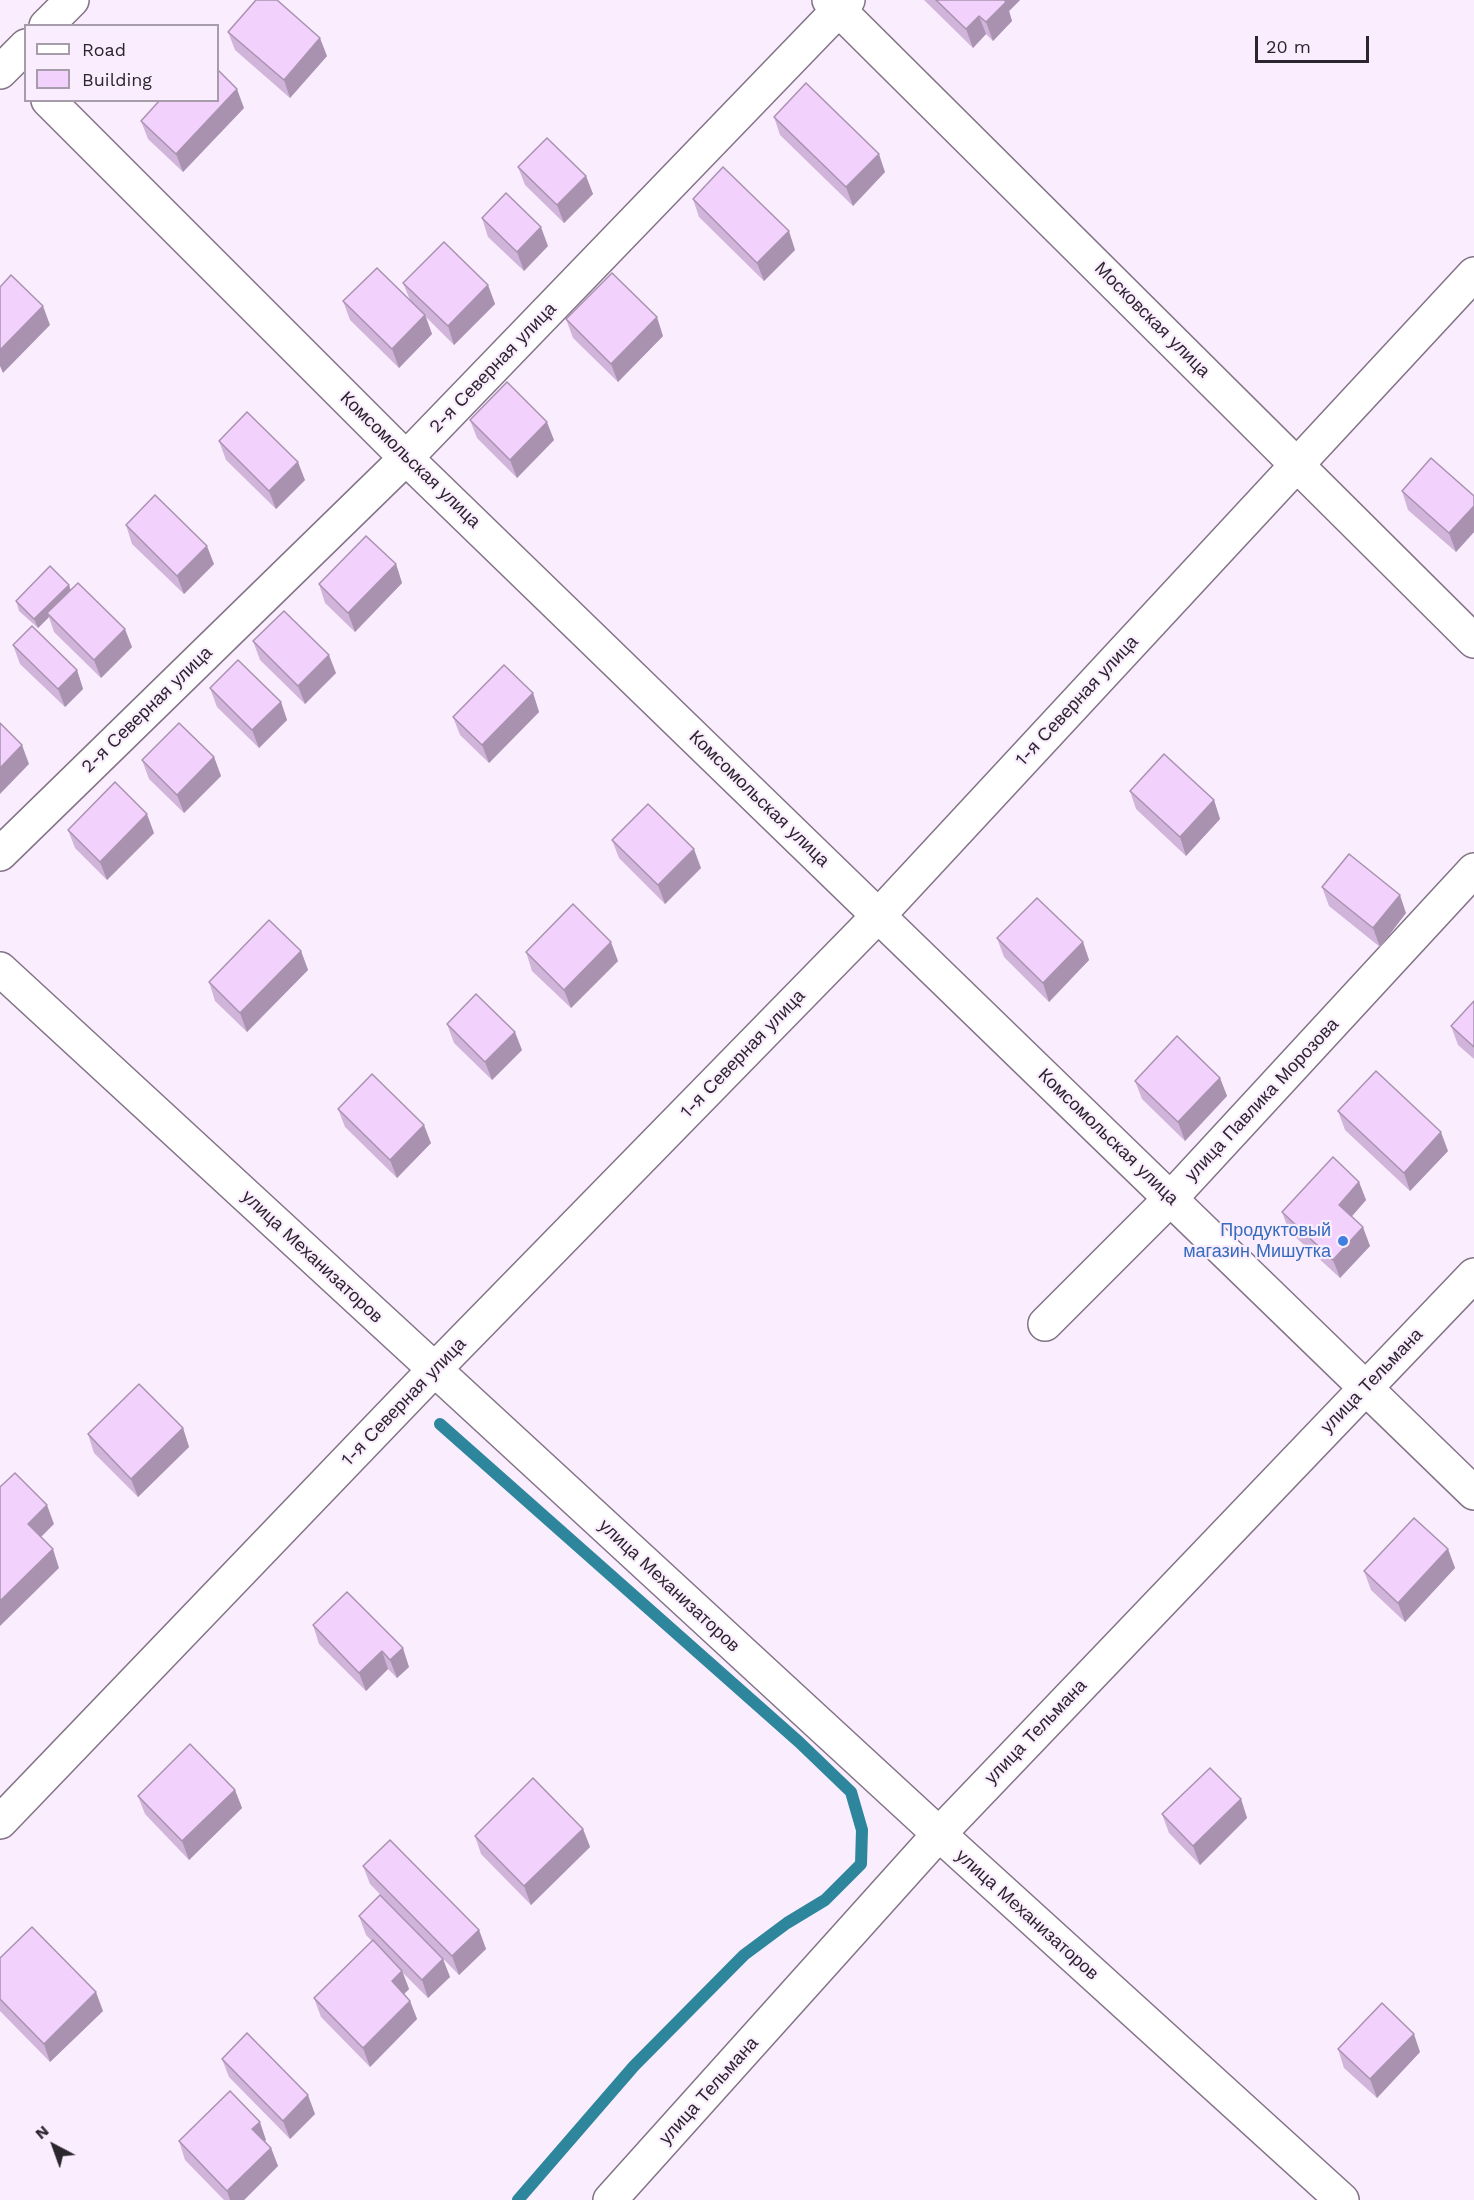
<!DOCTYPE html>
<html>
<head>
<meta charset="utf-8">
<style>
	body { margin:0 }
	#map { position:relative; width:1474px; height:2200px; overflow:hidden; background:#faedfe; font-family:"Work Sans",sans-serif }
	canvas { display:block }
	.legend { position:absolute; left:24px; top:24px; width:195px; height:78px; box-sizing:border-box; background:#faedfe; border:2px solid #a79daa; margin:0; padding:8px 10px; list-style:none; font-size:18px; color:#2b252d }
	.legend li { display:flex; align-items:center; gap:12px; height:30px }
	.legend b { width:30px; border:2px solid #a79daa }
	.north { position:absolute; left:24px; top:2116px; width:60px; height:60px; -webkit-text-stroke:4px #faedfe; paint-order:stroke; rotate:319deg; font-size:16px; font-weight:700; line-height:24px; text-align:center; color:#2b252d }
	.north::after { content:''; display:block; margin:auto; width:21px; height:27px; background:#2b252d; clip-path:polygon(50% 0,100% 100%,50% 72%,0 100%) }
	.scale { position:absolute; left:1255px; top:36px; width:114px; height:27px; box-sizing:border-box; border:3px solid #2b252d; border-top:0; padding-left:8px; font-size:18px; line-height:21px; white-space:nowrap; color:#2b252d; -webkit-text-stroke:4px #faedfe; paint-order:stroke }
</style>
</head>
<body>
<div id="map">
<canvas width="1474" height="2200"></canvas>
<ul class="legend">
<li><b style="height:8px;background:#fff"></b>Road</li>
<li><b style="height:16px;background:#f2d1fc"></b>Building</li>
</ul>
<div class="north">N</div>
<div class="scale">20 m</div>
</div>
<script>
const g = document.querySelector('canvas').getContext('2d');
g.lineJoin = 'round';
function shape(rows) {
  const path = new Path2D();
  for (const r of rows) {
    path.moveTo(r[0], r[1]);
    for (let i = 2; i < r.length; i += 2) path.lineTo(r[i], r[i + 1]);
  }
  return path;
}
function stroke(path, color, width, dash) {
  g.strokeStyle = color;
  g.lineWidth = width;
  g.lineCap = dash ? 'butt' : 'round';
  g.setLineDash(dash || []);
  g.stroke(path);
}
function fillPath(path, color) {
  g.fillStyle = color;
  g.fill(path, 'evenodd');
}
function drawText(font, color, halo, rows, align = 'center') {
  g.font = font + ' "Work Sans",sans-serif';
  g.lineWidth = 4.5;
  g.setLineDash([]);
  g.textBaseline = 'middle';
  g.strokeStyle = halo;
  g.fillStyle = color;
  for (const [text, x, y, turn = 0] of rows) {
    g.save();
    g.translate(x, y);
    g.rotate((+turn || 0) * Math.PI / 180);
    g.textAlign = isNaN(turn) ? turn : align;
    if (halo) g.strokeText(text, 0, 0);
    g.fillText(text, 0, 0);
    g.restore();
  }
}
const stream = shape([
	[440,1424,799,1742,851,1792,862,1830,861,1864,825,1900,787,1923,744,1955,634,2066,518,2200]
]);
const minor = shape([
	[829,0,1474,641],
	[46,26,72,0],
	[0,72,26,46],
	[48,100,406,458,1474,1493],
	[0,854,406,458,848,0],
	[0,969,939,1834,1342,2200],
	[1045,1324,1171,1198,1474,870],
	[0,1822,434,1370,879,915,1474,274],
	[610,2200,939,1834,1474,1275]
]);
const wall = shape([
	[924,0,1020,0,1009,11,1012,21,993,41,986,34,973,48],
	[228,32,327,56,290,98,235,50],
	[244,108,183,172,148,139,141,121],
	[774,117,885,172,853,206,780,135],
	[518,167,586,176,593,194,564,223,525,185],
	[693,199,795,250,764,281,699,217],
	[482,218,548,246,524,271,488,237],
	[403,283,488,285,495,304,454,345,426,317,432,334,399,368,350,320,343,301,410,300],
	[566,319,663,336,618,382,573,338],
	[470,420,554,440,517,478,477,438],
	[219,441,305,480,276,509,226,460],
	[1402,491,1474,496,1474,532,1456,552,1408,510],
	[126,525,214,564,184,594,132,544],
	[396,564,402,583,355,632,325,603,319,584],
	[71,590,132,647,101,678,54,632,49,617,38,628,19,611,16,601],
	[253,641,336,673,305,704,260,660],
	[13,645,77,670,83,689,65,707,20,664],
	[210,688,281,702,287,720,259,748,217,707],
	[533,693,539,712,489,763,460,735,453,717],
	[214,757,221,776,184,813,149,779,142,760],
	[1130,791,1214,800,1220,819,1186,856,1136,809],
	[68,830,154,833,107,880,75,848],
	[612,840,701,868,665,904,619,858],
	[1322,887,1406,913,1380,947,1329,906],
	[997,938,1083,942,1089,960,1049,1002,1004,957],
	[301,951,308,970,247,1032,215,1001,209,982],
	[526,952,618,961,571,1008,532,971],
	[1474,1001,1474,1059,1458,1045,1451,1026],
	[447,1024,522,1050,492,1080,454,1043],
	[1220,1078,1227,1096,1185,1141,1142,1099,1135,1081],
	[338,1109,431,1143,397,1178,345,1127],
	[1338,1111,1448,1151,1410,1191,1345,1130],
	[1359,1182,1366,1200,1352,1216,1370,1246,1340,1278,1289,1231,1282,1212],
	[183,1428,189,1447,138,1497,94,1453,88,1434],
	[1448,1549,1455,1568,1405,1622,1371,1590,1364,1571],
	[347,1592,409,1667,397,1678,388,1669,366,1691,319,1644,313,1625],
	[235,1790,242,1808,189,1860,145,1814,138,1796],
	[1241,1799,1247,1818,1200,1865,1169,1833,1162,1814],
	[583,1829,590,1847,531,1905,481,1854,475,1836],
	[363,1866,479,1930,486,1949,459,1975,370,1884],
	[359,1916,443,1959,450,1977,428,1998,403,1973,409,1989,404,1994,410,2001,417,2019,370,2067,321,2017,314,1998,372,1941,366,1935],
	[0,1958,103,2011,50,2062,0,2011],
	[1338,2049,1420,2052,1377,2098,1344,2068],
	[222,2059,315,2114,290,2139,229,2077],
	[266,2140,265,2141,271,2148,278,2166,244,2200,224,2200,185,2160,179,2141]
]);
const shadedWall = shape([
	[1001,0,1020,0,1009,11,1012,21,993,41,986,22],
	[979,16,986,34,973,48,966,29],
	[320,38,327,56,290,98,284,80],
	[237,89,244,108,183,172,176,154],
	[879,154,885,172,853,206,846,187],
	[586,176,593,194,564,223,557,205],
	[541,227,548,246,524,271,517,252],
	[789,231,795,250,764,281,757,263],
	[488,285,495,304,454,345,448,326],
	[43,306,50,325,3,373,0,366,0,350],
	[425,315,432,334,399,368,392,349],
	[657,317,663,336,618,382,611,364],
	[547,422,554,440,517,478,510,460],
	[298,462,305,480,276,509,269,491],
	[1474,506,1474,532,1456,552,1449,533],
	[207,546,214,564,184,594,177,576],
	[396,564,402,583,355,632,348,613],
	[69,585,72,594,47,613,49,617,38,628,34,619],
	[125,629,132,647,101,678,94,660],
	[329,655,336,673,305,704,298,686],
	[77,670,83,689,65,707,58,689],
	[533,693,539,712,489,763,482,745],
	[281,702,287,720,259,748,252,730],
	[22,745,29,764,0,794,0,768],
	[214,757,221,776,184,813,177,795],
	[1214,800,1220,819,1186,856,1180,837],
	[147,814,154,833,107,880,100,862],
	[694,849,701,868,665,904,658,885],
	[1400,895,1406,913,1380,947,1373,928],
	[611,942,618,961,571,1008,564,990],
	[1083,942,1089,960,1049,1002,1043,983],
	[301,951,308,970,247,1032,240,1013],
	[515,1032,522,1050,492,1080,485,1062],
	[1220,1078,1227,1096,1185,1141,1178,1122],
	[424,1125,431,1143,397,1178,390,1160],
	[1441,1132,1448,1151,1410,1191,1404,1173],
	[1359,1182,1366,1200,1346,1223,1339,1205],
	[1363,1227,1370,1246,1340,1278,1333,1260],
	[183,1428,189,1447,138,1497,131,1479],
	[47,1505,54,1524,35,1543,28,1524],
	[53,1549,59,1568,0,1626,0,1601],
	[1448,1549,1455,1568,1405,1622,1398,1603],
	[403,1648,409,1667,397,1678,390,1660],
	[382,1651,388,1669,366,1691,359,1673],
	[235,1790,242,1808,189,1860,182,1841],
	[1241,1799,1247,1818,1200,1865,1193,1846],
	[583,1829,590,1847,531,1905,524,1886],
	[479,1930,486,1949,459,1975,452,1956],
	[443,1959,450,1977,428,1998,422,1980],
	[402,1971,409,1989,398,2000,392,1981],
	[96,1992,103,2011,50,2062,44,2044],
	[410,2001,417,2019,370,2067,363,2048],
	[1414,2034,1420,2052,1377,2098,1370,2079],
	[308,2095,315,2114,290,2139,283,2121],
	[260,2122,266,2140,259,2147,252,2129],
	[271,2148,278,2166,244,2200,230,2200,227,2191]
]);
const building = shape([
	[256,0,277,0,320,38,284,80,228,32,256,0],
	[936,0,1004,0,1006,2,986,22,979,16,966,29,936,0],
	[218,70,237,89,176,154,141,121,160,100,218,100,218,70],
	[806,83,879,154,846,187,774,117,806,83],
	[547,138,586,176,557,205,518,167,547,138],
	[723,167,789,231,757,263,693,199,723,167],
	[506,193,541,227,517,252,482,218,506,193],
	[444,242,488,285,448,326,403,283,444,242],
	[377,268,425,315,392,349,343,301,377,268],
	[612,273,657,317,611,364,566,319,612,273],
	[11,275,43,306,0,350,0,287,11,275],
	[507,382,547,422,510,460,470,420,507,382],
	[247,412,298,462,269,491,219,441,247,412],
	[1431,458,1474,496,1474,506,1449,533,1402,491,1431,458],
	[155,495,207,546,177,576,126,525,155,495],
	[366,536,396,564,348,613,319,584,366,536],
	[50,566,69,585,34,619,16,601,50,566],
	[78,583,125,629,94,660,47,613,78,583],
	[284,611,329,655,298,686,253,641,284,611],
	[32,626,77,670,58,689,13,645,32,626],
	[238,660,281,702,252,730,210,688,238,660],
	[504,665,533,693,482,745,453,717,504,665],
	[0,723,22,745,0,768,0,723],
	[179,723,214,757,177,795,142,760,179,723],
	[1164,754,1214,800,1180,837,1130,791,1164,754],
	[115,782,147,814,100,862,68,830,115,782],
	[648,804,694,849,658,885,612,840,648,804],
	[1349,854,1400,895,1373,928,1322,887,1349,854],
	[1037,898,1083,942,1043,983,997,938,1037,898],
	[573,904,611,942,564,990,526,952,573,904],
	[269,920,301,951,240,1013,209,982,269,920],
	[476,994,515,1032,485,1062,447,1024,476,994],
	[1474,1001,1474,1047,1451,1026,1474,1001],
	[1177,1036,1220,1078,1178,1122,1135,1081,1177,1036],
	[1376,1071,1441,1132,1404,1173,1338,1111,1376,1071],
	[372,1074,424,1125,390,1160,338,1109,372,1074],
	[1333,1157,1359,1182,1339,1205,1363,1227,1333,1260,1282,1212,1333,1157],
	[139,1384,183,1428,131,1479,88,1434,139,1384],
	[15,1473,47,1505,28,1524,53,1549,0,1601,0,1487,15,1473],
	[1414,1518,1448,1549,1398,1603,1364,1571,1414,1518],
	[347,1592,403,1648,390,1660,382,1651,359,1673,313,1625,347,1592],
	[190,1744,235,1790,182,1841,138,1796,190,1744],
	[1210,1768,1241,1799,1193,1846,1162,1814,1210,1768],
	[533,1778,583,1829,524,1886,475,1836,533,1778],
	[390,1840,479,1930,452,1956,363,1866,390,1840],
	[380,1895,443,1959,422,1980,359,1916,380,1895],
	[32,1927,96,1992,44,2044,0,1999,0,1958,32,1927],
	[373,1940,402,1971,392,1981,410,2001,363,2048,314,1998,373,1940],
	[1382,2003,1414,2034,1370,2079,1338,2049,1382,2003],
	[247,2033,308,2095,283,2121,222,2059,247,2033],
	[230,2091,260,2122,252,2129,271,2148,227,2191,179,2141,230,2091]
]);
const markers = [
	[1343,1241,6,"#3f7fe0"]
];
const streetNames = [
	["Московская улица",1152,320,45],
	["2-я Северная улица",493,368,-46],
	["Комсомольская улица",410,460,44],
	["1-я Северная улица",1077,701,-47],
	["2-я Северная улица",147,710,-44],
	["Комсомольская улица",759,799,44],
	["1-я Северная улица",743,1054,-46],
	["улица Павлика Морозова",1262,1100,-47],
	["Комсомольская улица",1108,1137,44],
	["улица Механизаторов",312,1257,43],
	["улица Тельмана",1372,1381,-46],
	["1-я Северная улица",404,1402,-46],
	["улица Механизаторов",669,1586,43],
	["улица Тельмана",1036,1732,-46],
	["улица Механизаторов",1027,1915,42],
	["улица Тельмана",709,2091,-48]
];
const shopNames = [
	["Продуктовый",1331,1231],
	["магазин Мишутка",1331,1252]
];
stroke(stream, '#2e869c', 12);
stroke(minor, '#827486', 36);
stroke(minor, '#fff', 33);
fillPath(wall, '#d0b4d9');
fillPath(shadedWall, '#a992b0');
fillPath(building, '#f2d1fc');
stroke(building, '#a992b0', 1.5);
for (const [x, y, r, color] of markers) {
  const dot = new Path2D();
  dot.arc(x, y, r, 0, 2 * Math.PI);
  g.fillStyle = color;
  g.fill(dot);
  stroke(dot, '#faedfe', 2);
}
drawText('18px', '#2b252d', '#faedfe', streetNames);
drawText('18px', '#366cbe', '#faedfe', shopNames, 'right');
</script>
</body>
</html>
